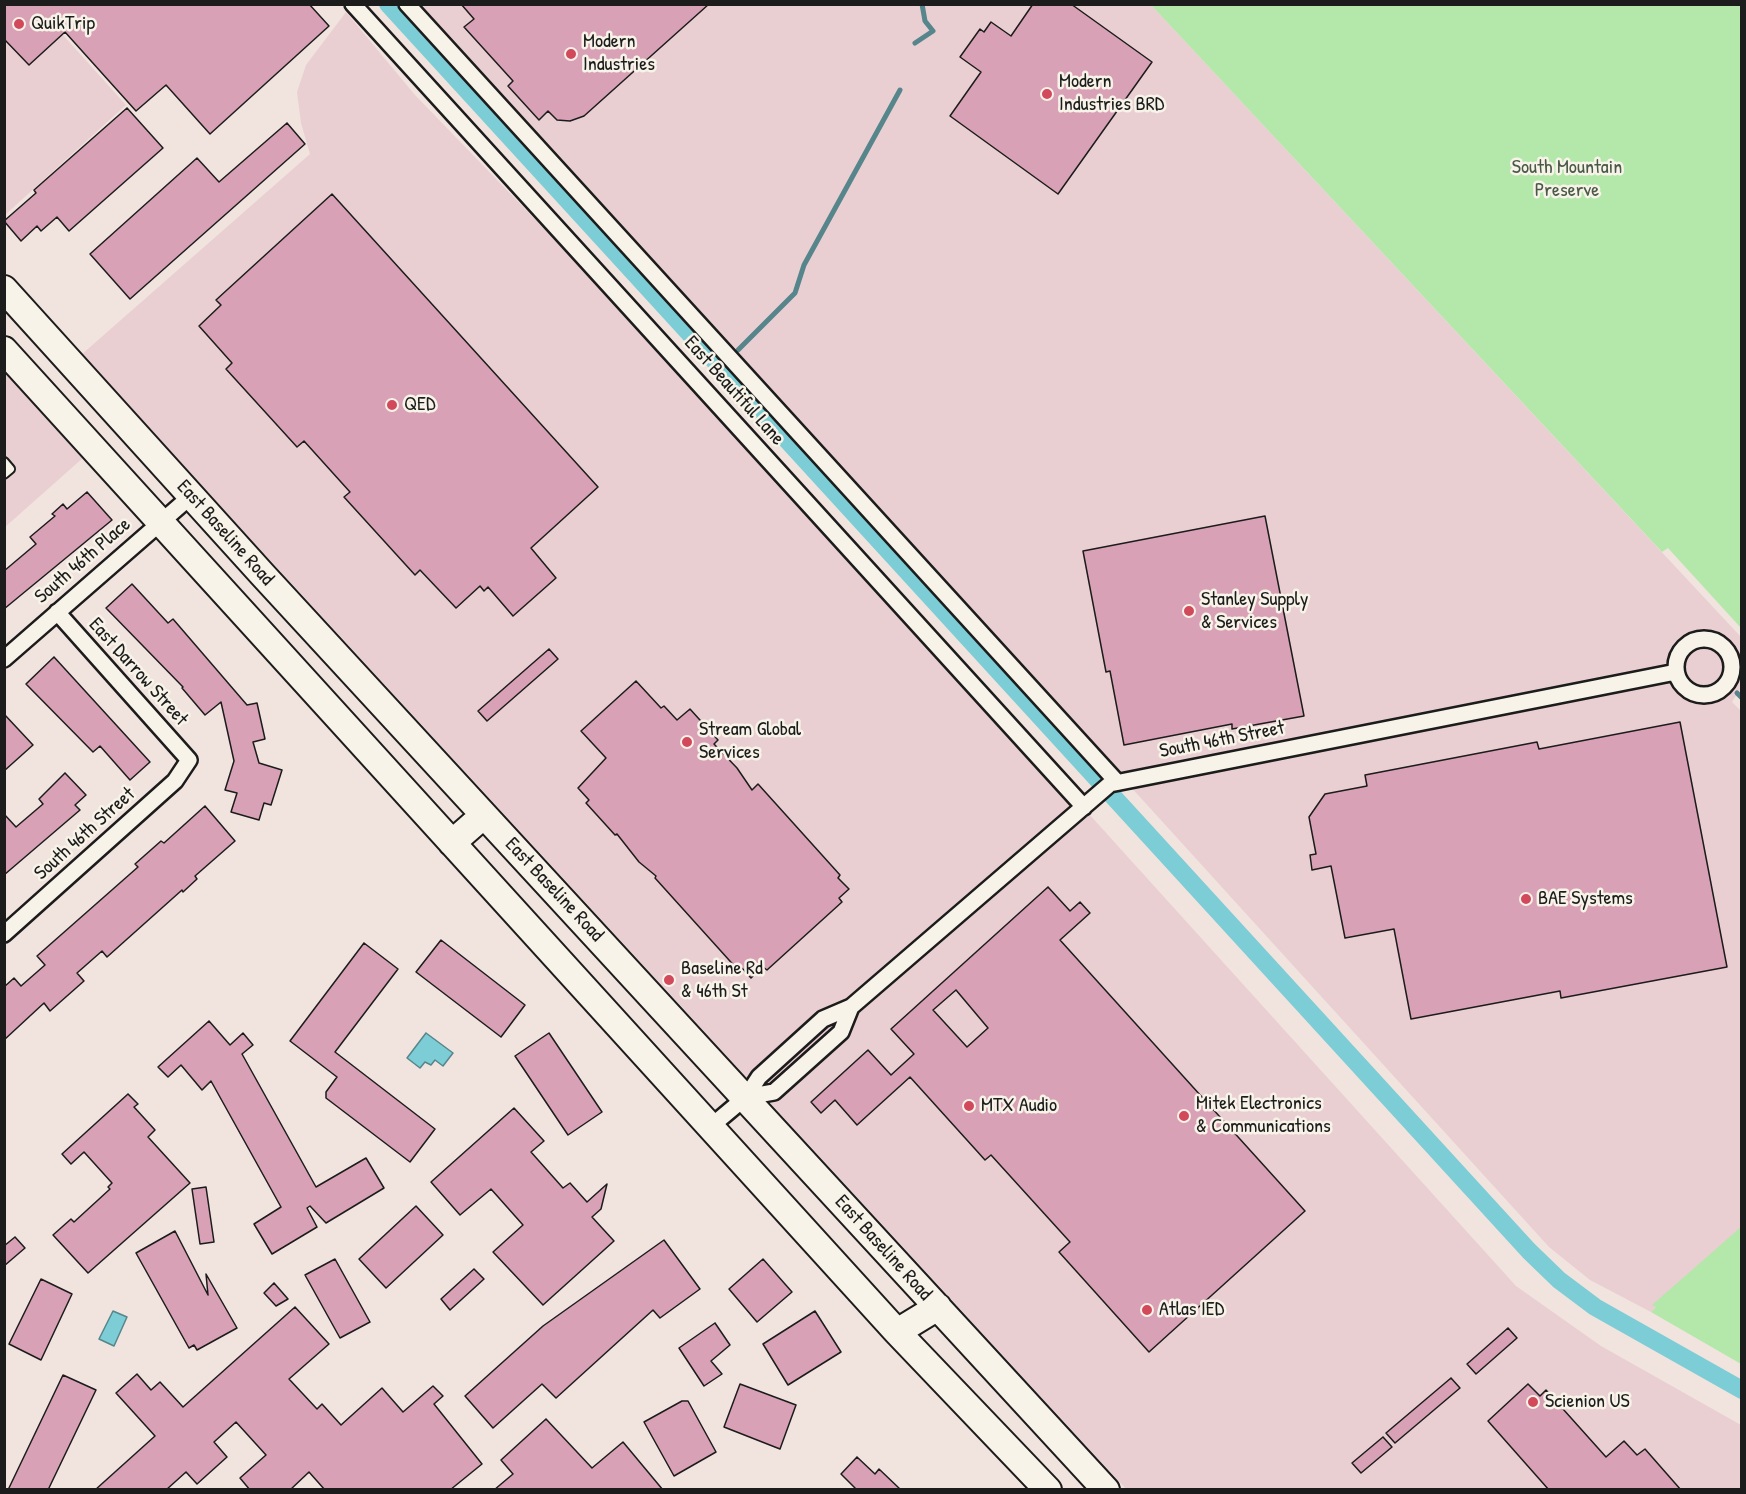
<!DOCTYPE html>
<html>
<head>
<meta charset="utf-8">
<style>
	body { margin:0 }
	#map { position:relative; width:1746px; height:1494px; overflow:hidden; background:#f1e3de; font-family:"Patrick Hand",sans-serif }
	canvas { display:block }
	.frame { position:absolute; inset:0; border:6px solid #1c1c1c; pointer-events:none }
</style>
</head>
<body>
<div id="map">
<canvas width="1746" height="1494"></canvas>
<div class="frame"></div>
</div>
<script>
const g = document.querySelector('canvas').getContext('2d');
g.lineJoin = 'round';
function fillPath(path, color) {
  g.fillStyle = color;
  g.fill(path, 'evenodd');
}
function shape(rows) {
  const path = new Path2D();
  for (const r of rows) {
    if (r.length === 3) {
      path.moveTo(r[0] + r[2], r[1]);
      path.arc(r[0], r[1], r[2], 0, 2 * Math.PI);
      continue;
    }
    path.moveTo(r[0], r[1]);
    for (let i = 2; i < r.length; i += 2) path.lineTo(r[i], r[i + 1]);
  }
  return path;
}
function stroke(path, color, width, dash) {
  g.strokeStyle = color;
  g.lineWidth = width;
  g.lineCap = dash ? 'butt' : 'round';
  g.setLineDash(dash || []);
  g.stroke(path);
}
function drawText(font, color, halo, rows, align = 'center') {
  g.font = font + ' "Patrick Hand",sans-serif';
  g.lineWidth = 5;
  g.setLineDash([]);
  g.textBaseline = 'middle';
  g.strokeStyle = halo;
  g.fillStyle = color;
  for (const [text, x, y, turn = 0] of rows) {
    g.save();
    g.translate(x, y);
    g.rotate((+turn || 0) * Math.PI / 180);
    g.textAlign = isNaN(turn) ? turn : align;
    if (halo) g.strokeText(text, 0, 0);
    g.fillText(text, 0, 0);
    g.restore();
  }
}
const built = shape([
	[5,5,36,5,126,105,5,215],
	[420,5,1151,5,1741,637,1741,688,1732,702,1742,712,1741,1232,1651,1312,1590,1280,1549,1247],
	[346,12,415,95,785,478,1516,1286,1601,1346,1741,1425,1741,1489,1126,1489,81,355,310,154,301,123,297,92,306,65],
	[4,370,84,457,5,527,4,527]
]);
const green = shape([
	[1151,5,1741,5,1741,628,1668,548,1662,552],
	[1741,1227,1741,1364,1651,1312,1656,1307,1652,1305]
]);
const water = shape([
	[426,1033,453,1053,443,1066,435,1060,431,1065,425,1062,420,1068,407,1058,426,1033],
	[113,1311,127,1317,114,1346,99,1339,113,1311]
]);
const stream = shape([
	[915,43,933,31,925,21,922,4],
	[738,350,795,293,804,265,900,90],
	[1737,693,1742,698]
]);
const canal = shape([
	[388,4,1529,1251,1559,1280,1595,1307,1742,1390]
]);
const building = shape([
	[4,4,309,4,329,26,210,134,166,85,136,111,65,32,29,65,4,39,4,4],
	[461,4,709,4,584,116,570,121,557,120,548,111,539,120,508,86,513,81,464,27,474,19,461,4],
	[1033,4,1071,4,1152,62,1058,194,950,116,981,72,960,57,980,29,984,32,991,22,1011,36,1033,4],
	[127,108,163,148,69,231,57,217,41,231,37,226,21,241,4,221,36,193,34,190,127,108],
	[287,123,305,144,130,299,90,254,197,158,219,182,287,123],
	[332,194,598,487,531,548,556,578,513,616,488,587,484,591,480,586,456,608,420,570,415,575,344,497,350,492,304,441,297,447,226,369,232,363,199,326,221,305,216,300,332,194],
	[87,492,112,520,4,609,4,571,36,544,30,537,55,516,52,514,63,504,67,509,87,492],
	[1265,516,1304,716,1232,729,1232,724,1124,745,1110,671,1106,672,1083,551,1265,516],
	[132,584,168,623,173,619,247,705,257,703,265,739,253,742,259,763,282,770,271,805,264,803,259,820,231,812,237,793,225,790,234,761,221,702,205,715,182,688,183,687,106,608,132,584],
	[549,649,558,659,487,721,478,711,549,649],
	[54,657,150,762,130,780,100,746,93,752,26,684,54,657],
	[636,681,661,708,664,706,677,720,690,709,718,740,714,744,737,768,752,790,758,784,840,875,838,878,849,889,839,898,842,902,767,970,763,967,751,978,741,967,738,970,655,878,656,876,639,862,617,834,615,835,586,803,589,800,578,788,606,758,581,731,636,681],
	[4,714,33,745,4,771,4,714],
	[1680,722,1727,967,1561,998,1560,991,1411,1019,1394,929,1345,938,1331,866,1312,870,1310,855,1316,854,1309,817,1325,794,1367,786,1365,775,1537,742,1539,749,1680,722],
	[65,773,86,795,75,805,80,810,4,875,4,814,16,827,43,804,39,799,65,773],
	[205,806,235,841,195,876,197,879,183,892,182,890,107,957,102,951,77,973,84,981,50,1011,44,1003,4,1040,4,987,14,978,21,986,45,965,37,956,138,867,135,864,161,841,164,843,205,806],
	[1048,887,1070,911,1080,902,1090,913,1060,940,1305,1211,1149,1352,1059,1252,1070,1242,991,1155,985,1160,910,1077,857,1125,835,1100,821,1113,811,1102,868,1050,891,1075,914,1054,891,1029,1048,887],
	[956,990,988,1028,967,1047,933,1010,956,990],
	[441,940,525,1005,501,1037,416,972,441,940],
	[364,943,398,969,335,1052,435,1129,410,1162,326,1098,326,1092,337,1077,290,1041,364,943],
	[209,1021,230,1045,243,1033,253,1045,242,1054,316,1187,366,1158,384,1188,326,1223,310,1206,307,1208,317,1227,272,1254,254,1224,281,1207,211,1081,202,1090,181,1065,168,1077,158,1067,209,1021],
	[549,1033,602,1112,568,1135,515,1056,549,1033],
	[128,1094,138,1104,134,1107,155,1130,148,1137,190,1183,88,1273,53,1235,71,1219,74,1222,110,1189,108,1187,112,1183,84,1152,71,1164,62,1154,128,1094],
	[514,1108,544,1141,531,1152,563,1188,570,1183,587,1202,607,1184,601,1209,592,1217,614,1241,543,1305,493,1252,523,1225,491,1189,460,1215,431,1182,514,1108],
	[206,1187,214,1242,200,1244,192,1189,206,1187],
	[416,1206,443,1235,386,1288,359,1259,416,1206],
	[175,1231,208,1295,206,1274,237,1328,197,1350,194,1345,189,1348,136,1253,175,1231],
	[15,1237,25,1248,4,1266,4,1246,15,1237],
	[664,1240,700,1289,660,1318,653,1310,556,1398,542,1384,493,1428,465,1396,543,1326,664,1240],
	[335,1259,370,1322,340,1338,305,1275,335,1259],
	[763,1259,792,1292,757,1322,729,1289,763,1259],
	[474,1269,484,1279,450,1310,441,1299,474,1269],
	[41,1279,72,1294,41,1360,9,1344,41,1279],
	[274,1283,288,1299,276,1306,264,1293,274,1283],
	[295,1307,329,1344,289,1379,317,1409,322,1404,341,1425,382,1388,403,1412,433,1386,443,1396,434,1404,482,1464,450,1490,325,1490,309,1472,290,1490,250,1490,240,1478,266,1455,236,1422,214,1442,227,1457,197,1484,186,1472,166,1490,95,1490,155,1436,116,1393,137,1374,151,1390,160,1382,183,1407,295,1307],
	[815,1311,841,1352,788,1385,763,1344,815,1311],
	[715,1323,730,1345,711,1361,722,1374,704,1386,679,1348,715,1323],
	[1508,1328,1517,1338,1476,1374,1467,1364,1508,1328],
	[63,1375,96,1390,48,1490,8,1490,63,1375],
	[1451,1378,1460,1388,1395,1443,1386,1433,1451,1378],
	[740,1384,796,1405,780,1449,724,1427,740,1384],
	[1528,1384,1540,1396,1546,1390,1606,1457,1624,1441,1637,1455,1645,1449,1681,1490,1549,1490,1488,1421,1528,1384],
	[682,1401,688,1401,716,1452,674,1476,644,1422,682,1401],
	[546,1419,592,1468,623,1442,663,1490,494,1490,513,1474,501,1460,546,1419],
	[1383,1437,1392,1447,1361,1473,1352,1463,1383,1437],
	[857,1457,875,1474,879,1469,901,1490,857,1490,841,1474,857,1457]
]);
const service = shape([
	[4,462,10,469,4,474]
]);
const minor = shape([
	[353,4,1084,807],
	[407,4,1117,782],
	[1704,667,28],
	[4,659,191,496],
	[4,934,175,781,189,760,57,612],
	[746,1097,774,1092,841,1032,851,1007],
	[709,1128,746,1097,759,1077,823,1019,851,1007,1110,784,1676,672]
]);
const primary = shape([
	[4,289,262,574,1106,1490],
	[4,350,897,1332,1048,1490],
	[452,843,484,815],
	[897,1332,938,1307]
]);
const markers = [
	[19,24,6,"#d1495b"],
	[571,54,6,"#d1495b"],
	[1047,94,6,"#d1495b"],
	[392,405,6,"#d1495b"],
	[1189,611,6,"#d1495b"],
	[687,742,6,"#d1495b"],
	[1526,899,6,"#d1495b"],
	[669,980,6,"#d1495b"],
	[969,1106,6,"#d1495b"],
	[1184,1116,6,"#d1495b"],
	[1147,1310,6,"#d1495b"],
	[1533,1402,6,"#d1495b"]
];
const poiNames = [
	["QuikTrip",31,24],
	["Modern",583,42],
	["Industries",583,65],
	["Modern",1059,82],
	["Industries BRD",1059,105],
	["QED",404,405],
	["Stanley Supply",1201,600],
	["& Services",1201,623],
	["Stream Global",699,730],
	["Services",699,753],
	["BAE Systems",1538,899],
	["Baseline Rd",681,969],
	["& 46th St",681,992],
	["Mitek Electronics",1196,1104],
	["& Communications",1196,1127],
	["MTX Audio",981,1106],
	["Atlas IED",1159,1310],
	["Scienion US",1545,1402]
];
const parkNames = [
	["South Mountain",1567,168],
	["Preserve",1567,191]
];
const streetNames = [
	["East Beautiful Lane",734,391,48],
	["East Baseline Road",225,533,48],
	["South 46th Place",83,561,-41],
	["East Darrow Street",138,672,48],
	["South 46th Street",1222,740,-11],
	["South 46th Street",85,834,-42],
	["East Baseline Road",554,890,47],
	["East Baseline Road",883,1248,48]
];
fillPath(built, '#eacfd2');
fillPath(green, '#b3e8aa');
fillPath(water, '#7ccdd5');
stroke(water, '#56868b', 1.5);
stroke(stream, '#56868b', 5);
stroke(canal, '#7ccdd5', 18);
fillPath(building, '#d8a1b5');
stroke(building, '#1c1c1c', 1.5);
stroke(service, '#1c1c1c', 12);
stroke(minor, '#1c1c1c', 20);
stroke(primary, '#1c1c1c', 30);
stroke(service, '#f7f3e8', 8);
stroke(minor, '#f7f3e8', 15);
stroke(primary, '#f7f3e8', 26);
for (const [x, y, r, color] of markers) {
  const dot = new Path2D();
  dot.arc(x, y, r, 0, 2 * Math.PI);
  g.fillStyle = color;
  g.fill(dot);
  stroke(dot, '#f7f3e8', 2);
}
drawText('20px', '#1c1c1c', '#f7f3e8', poiNames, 'left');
drawText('20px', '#495947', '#f7f3e8', parkNames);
drawText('20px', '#1c1c1c', '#f7f3e8', streetNames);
</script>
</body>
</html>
